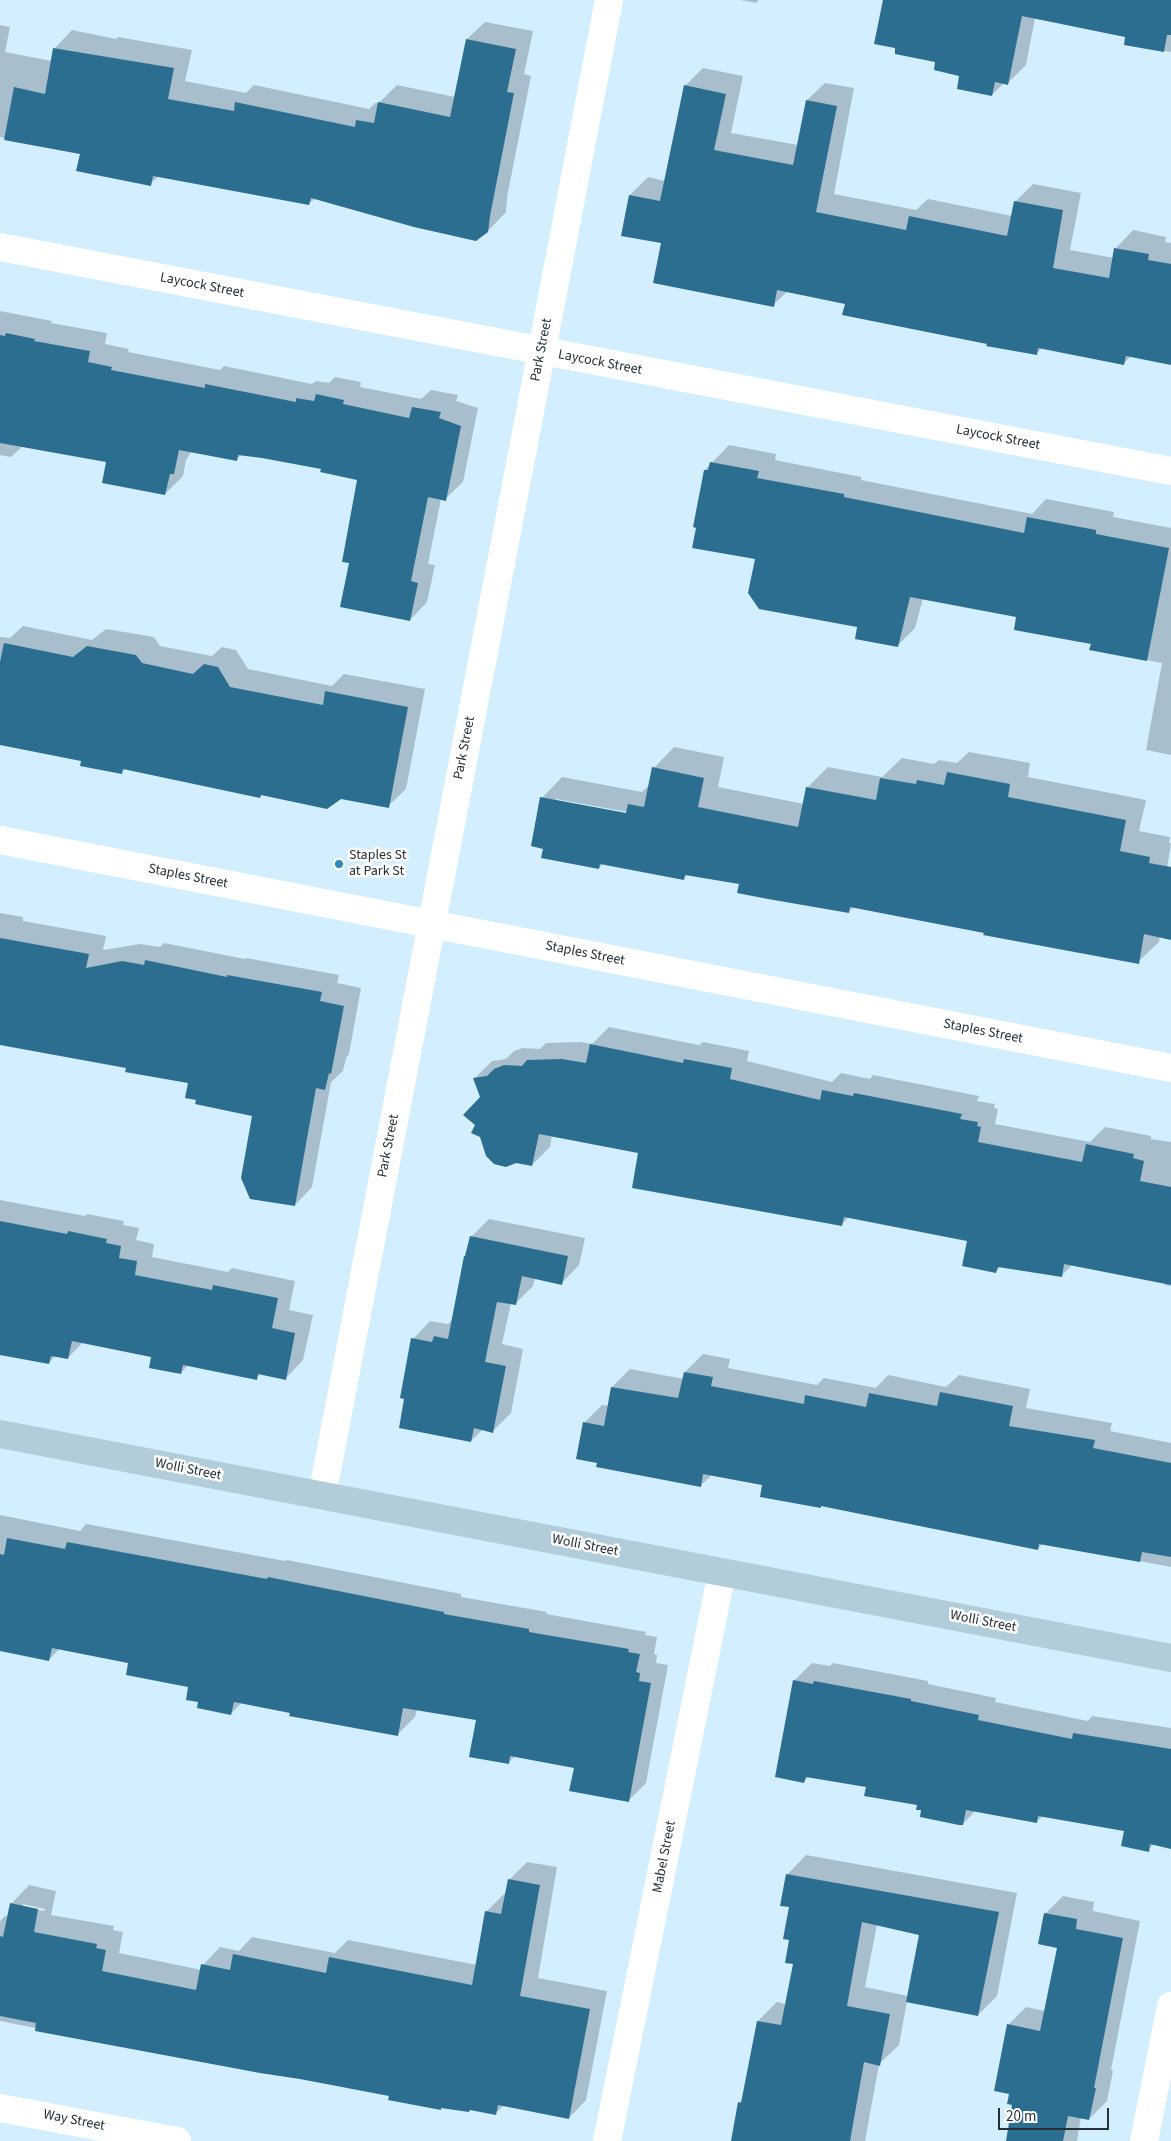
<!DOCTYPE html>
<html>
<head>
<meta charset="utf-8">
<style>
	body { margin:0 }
	#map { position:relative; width:1171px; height:2141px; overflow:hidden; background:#d2eeff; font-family:"Source Sans 3",sans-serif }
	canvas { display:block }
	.scale { position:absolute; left:998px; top:2108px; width:111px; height:22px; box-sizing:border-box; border:2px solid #263037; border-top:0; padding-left:6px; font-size:15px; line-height:18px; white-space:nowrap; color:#263037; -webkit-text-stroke:4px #fff; paint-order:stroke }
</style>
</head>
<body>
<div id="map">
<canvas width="1171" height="2141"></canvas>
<div class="scale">20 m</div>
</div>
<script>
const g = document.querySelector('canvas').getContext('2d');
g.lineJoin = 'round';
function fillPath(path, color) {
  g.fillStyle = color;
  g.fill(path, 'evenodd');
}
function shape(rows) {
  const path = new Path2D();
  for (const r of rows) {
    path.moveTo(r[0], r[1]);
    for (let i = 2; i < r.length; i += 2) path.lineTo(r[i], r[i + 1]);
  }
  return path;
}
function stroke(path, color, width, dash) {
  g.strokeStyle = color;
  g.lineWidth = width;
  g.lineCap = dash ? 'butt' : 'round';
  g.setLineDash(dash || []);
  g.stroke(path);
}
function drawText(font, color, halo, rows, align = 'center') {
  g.font = font + ' "Source Sans 3",sans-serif';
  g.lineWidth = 5;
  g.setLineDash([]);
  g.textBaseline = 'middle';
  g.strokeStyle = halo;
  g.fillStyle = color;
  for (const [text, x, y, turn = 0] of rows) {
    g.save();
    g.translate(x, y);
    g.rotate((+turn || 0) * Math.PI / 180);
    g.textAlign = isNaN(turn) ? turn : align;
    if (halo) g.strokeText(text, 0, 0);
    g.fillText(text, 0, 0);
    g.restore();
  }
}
const shadow = shape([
	[740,0,759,0,756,3],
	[883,0,1171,0,1171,52,1125,44,1126,36,1035,18,1026,65,1008,83,1004,83,992,95,937,61,897,47,875,43],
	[485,22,533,31,524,74,531,76,507,197,506,212,488,231,315,198,309,204,159,176,150,184,81,153,0,137,0,25,10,27,5,52,52,61,55,48,72,30,116,39,118,37,192,50,185,81,246,93,254,85,369,109,375,103,379,103,397,85,455,97,467,39],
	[703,68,743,76,731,133,798,145,807,100,825,83,854,88,834,194,916,210,928,199,1012,216,1015,202,1033,184,1081,193,1070,250,1114,258,1116,248,1133,230,1166,237,1165,242,1171,243,1171,364,1131,356,1124,363,1043,347,1036,354,988,343,846,303,788,291,773,305,662,242,630,195,648,177,665,181,685,86],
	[0,311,52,321,51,323,107,333,105,344,129,349,128,352,220,370,224,366,312,384,316,381,329,383,335,377,361,382,360,387,421,399,431,390,458,395,456,401,478,408,463,482,445,499,441,499,428,564,435,565,427,602,410,620,350,562,359,479,322,468,242,454,236,460,192,451,186,460,183,476,165,494,108,461,23,446,11,457,0,455],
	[729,445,776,454,775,460,861,477,861,480,1032,514,1046,499,1114,512,1113,517,1171,528,1171,755,1146,750,1162,663,1091,649,1092,643,1018,616,923,598,915,628,897,646,858,626,705,470],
	[23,626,92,640,106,629,154,637,160,646,212,656,222,647,236,650,248,669,332,686,344,674,425,689,406,789,388,806,341,798,262,794,260,797,126,768,122,772,82,760,0,744,0,637,10,638],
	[674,747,724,757,718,787,804,804,807,788,828,767,882,777,902,758,934,764,939,760,957,763,969,752,1030,763,1028,777,1146,800,1139,831,1170,837,1169,843,1171,843,1160,912,1164,913,1159,942,1138,962,854,907,849,911,740,883,688,874,683,879,604,863,599,868,544,848,542,798,562,777,642,792,650,784,654,768],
	[556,799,633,813,632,816,556,801],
	[0,913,23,917,23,921,106,936,103,950,140,944,160,947,164,943,245,959,246,958,339,975,337,983,361,988,349,1054,346,1058,343,1071,331,1082,312,1187,295,1205,254,1115,198,1099,189,1082,128,1067,0,1031],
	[609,1027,699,1045,703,1042,749,1051,747,1061,832,1082,841,1073,870,1079,873,1075,979,1096,977,1101,995,1104,994,1108,998,1109,995,1124,1090,1142,1105,1127,1151,1136,1151,1139,1171,1142,1171,1286,1165,1285,1166,1283,1073,1264,1061,1276,1001,1266,996,1271,969,1240,849,1217,842,1224,640,1152,552,1135,550,1147,532,1165,515,1162,476,1125,482,1097,474,1079,492,1061,506,1059,514,1051,523,1048,540,1049,546,1043,580,1042,592,1044],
	[0,1200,85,1216,87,1214,124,1221,123,1225,139,1228,136,1240,154,1244,152,1257,228,1272,232,1268,295,1281,289,1310,313,1315,303,1360,286,1378,262,1373,256,1378,188,1365,181,1373,153,1356,83,1342,68,1358,56,1355,49,1363,0,1355],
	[489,1219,585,1238,579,1265,562,1283,535,1278,533,1286,515,1304,511,1303,502,1344,523,1349,511,1413,493,1431,483,1429,471,1441,413,1339,430,1321,448,1324,453,1319,471,1237],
	[703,1354,730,1359,728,1368,817,1385,824,1378,876,1388,888,1375,946,1387,959,1375,1030,1389,1026,1408,1112,1423,1110,1431,1171,1443,1171,1567,1043,1543,1038,1549,822,1505,820,1507,764,1484,712,1475,700,1486,599,1462,584,1423,602,1405,609,1406,612,1387,630,1369,684,1379,685,1372],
	[0,1515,80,1531,86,1524,285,1561,287,1560,461,1594,461,1597,547,1612,546,1614,646,1632,645,1635,657,1637,654,1654,657,1655,656,1663,668,1665,646,1783,628,1801,575,1767,515,1756,508,1763,477,1719,417,1709,415,1717,397,1735,242,1702,231,1714,199,1701,190,1686,130,1662,60,1648,49,1660,0,1650],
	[812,1663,830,1666,833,1663,928,1681,928,1684,996,1698,995,1702,1088,1721,1092,1716,1171,1728,1171,1848,1154,1844,1148,1850,1125,1830,1043,1816,1036,1822,975,1811,963,1824,923,1809,919,1804,867,1786,809,1776,804,1781,794,1681],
	[806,1855,1017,1893,997,1996,978,2015,907,2001,899,2045,879,2064,865,2141,732,2141,739,2103,743,2098,758,2021,777,2002,786,2004,794,1963,787,1875],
	[877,1924,920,1934,908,1996,865,1987],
	[527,1862,557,1867,538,1978,607,1991,586,2100,569,2118,504,2105,496,2113,260,2072,0,2021,0,1921,5,1916,9,1917,12,1903,29,1885,56,1891,51,1915,114,1926,113,1930,123,1932,119,1953,202,1970,203,1965,220,1947,239,1951,252,1937,335,1953,348,1940,477,1965,486,1912,504,1894,506,1894,509,1880],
	[23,1904,45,1909,44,1911,23,1907],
	[1063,1896,1094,1902,1093,1911,1140,1921,1111,2070,1113,2071,1107,2101,1089,2119,1081,2117,1077,2141,1007,2141,1014,2104,1010,2093,1008,2025,1026,2007,1045,2011,1058,1947,1045,1914]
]);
const building = shape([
	[883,0,1171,0,1171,35,1167,35,1164,52,1124,45,1125,37,1022,16,1008,85,995,82,992,96,957,89,959,76,934,70,935,62,895,54,895,48,874,44],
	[466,39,516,49,507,92,514,93,490,216,488,232,476,241,414,227,311,198,309,205,153,176,151,186,76,171,80,154,4,140,14,87,45,94,53,48,174,68,168,99,234,111,235,102,355,127,356,120,374,123,378,102,450,117],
	[684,85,726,94,714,150,793,165,806,100,837,106,816,212,906,230,909,216,1007,236,1014,201,1063,210,1053,268,1109,278,1114,248,1149,254,1148,260,1171,264,1171,365,1126,356,1124,365,1038,348,1037,355,986,346,987,344,842,315,845,304,777,290,774,307,653,283,661,243,621,236,629,195,660,201],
	[6,333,35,339,34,341,90,351,88,362,112,367,111,370,205,388,205,384,296,402,296,398,314,401,316,394,344,400,343,404,409,418,412,407,441,412,439,418,461,426,446,501,428,497,411,581,418,583,410,621,340,607,349,563,342,562,357,480,320,472,321,469,262,458,238,455,237,461,179,450,174,474,170,474,165,495,102,483,106,462,0,443,0,335,5,336],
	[710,462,759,471,757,478,844,494,844,497,1024,533,1027,517,1096,530,1096,534,1169,548,1147,661,1089,650,1091,644,1014,630,1016,617,910,597,898,647,855,639,857,627,759,609,748,593,755,559,692,548,696,528,693,527,704,470,708,470],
	[4,643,73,657,87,646,136,655,142,663,193,674,204,664,218,667,230,687,323,705,325,691,408,707,389,808,341,799,327,809,261,795,260,798,123,769,122,774,80,766,81,761,0,745,0,662],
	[652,767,704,778,698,807,798,827,806,787,876,800,880,778,916,784,917,780,944,785,947,772,1010,784,1008,797,1126,820,1120,851,1150,857,1149,863,1171,867,1171,940,1144,934,1139,964,983,935,984,933,850,907,849,913,768,899,737,893,739,884,685,875,684,880,600,864,599,869,541,858,543,849,531,846,540,797,626,813,628,804,644,807],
	[0,938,89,954,86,968,122,961,144,965,145,960,227,977,227,975,322,992,320,1001,344,1006,331,1074,329,1073,325,1090,316,1088,295,1206,250,1199,241,1178,252,1116,195,1104,196,1100,185,1098,188,1083,125,1072,126,1068,0,1045],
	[590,1044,683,1063,684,1059,732,1068,730,1079,820,1100,822,1090,853,1096,854,1093,962,1114,960,1119,978,1122,977,1126,981,1127,978,1142,1082,1162,1086,1144,1134,1154,1133,1158,1144,1161,1140,1181,1171,1187,1171,1285,1064,1264,1062,1277,998,1267,996,1273,962,1266,967,1241,844,1217,842,1226,632,1188,638,1153,539,1134,532,1166,516,1163,506,1167,494,1164,486,1156,480,1137,471,1133,475,1125,463,1115,480,1097,473,1078,487,1076,494,1069,504,1065,522,1066,527,1060,562,1059,586,1063],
	[0,1221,67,1234,68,1231,107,1239,106,1243,121,1246,119,1258,137,1261,135,1275,212,1290,213,1285,278,1298,272,1328,295,1333,286,1380,258,1374,257,1380,183,1365,181,1374,149,1368,151,1357,72,1341,68,1359,51,1356,49,1364,0,1355],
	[470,1236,568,1256,562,1285,522,1276,516,1305,497,1302,485,1362,506,1366,493,1433,474,1428,471,1442,399,1428,404,1399,400,1398,411,1338,432,1342,434,1336,448,1339,464,1256,465,1256],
	[684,1372,713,1377,711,1386,804,1404,805,1395,866,1407,869,1393,937,1406,940,1392,1013,1406,1009,1426,1095,1440,1093,1448,1171,1463,1171,1557,1142,1552,1140,1562,1039,1544,1038,1550,821,1506,821,1508,760,1497,762,1485,703,1474,701,1487,596,1467,597,1463,576,1459,583,1422,604,1426,611,1387,678,1398],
	[7,1538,65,1549,67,1542,267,1579,268,1577,444,1612,444,1614,529,1629,529,1632,629,1649,628,1652,640,1654,636,1672,640,1673,639,1681,651,1683,629,1802,569,1791,574,1768,510,1756,509,1764,469,1757,476,1720,403,1708,398,1736,289,1716,290,1713,234,1702,231,1715,197,1708,198,1702,186,1700,188,1687,126,1675,128,1663,52,1648,49,1661,0,1651,0,1554,4,1555],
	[793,1680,813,1684,814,1681,911,1699,911,1701,979,1715,978,1720,1072,1739,1073,1733,1171,1749,1171,1849,1150,1844,1149,1852,1121,1846,1124,1831,1038,1816,1037,1823,966,1810,963,1825,959,1825,920,1817,921,1810,916,1810,917,1805,864,1796,866,1787,806,1777,804,1783,775,1777],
	[786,1874,999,1912,978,2016,906,2002,919,1935,862,1922,847,2006,890,2014,880,2066,864,2062,850,2141,731,2141,738,2102,741,2103,757,2021,781,2025,793,1964,785,1963,789,1940,783,1939,789,1907,780,1906],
	[508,1879,540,1885,520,1996,590,2009,569,2119,498,2105,496,2115,470,2110,469,2112,441,2108,441,2110,388,2100,389,2096,300,2079,260,2073,35,2031,36,2023,0,2016,0,1936,3,1937,10,1903,38,1909,34,1932,97,1944,96,1948,106,1950,102,1971,196,1990,201,1964,230,1970,233,1954,326,1973,329,1957,472,1985,485,1911,501,1914],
	[1044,1913,1077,1919,1076,1929,1123,1938,1094,2088,1096,2088,1089,2120,1068,2116,1063,2141,1006,2141,1012,2105,1007,2104,1009,2094,994,2091,1007,2024,1040,2031,1057,1948,1038,1944]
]);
const street = shape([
	[0,247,1171,471],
	[0,840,1171,1068],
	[322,1496,609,0],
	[0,2108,177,2141],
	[607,2141,722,1572],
	[1144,2141,1171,2006]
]);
const secondary = shape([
	[0,1434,1171,1658]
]);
const markers = [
	[339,864,5,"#2e89b6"]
];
const streetNames = [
	["Laycock Street",202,286,11],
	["Park Street",542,350,-79],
	["Laycock Street",600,363,11],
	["Laycock Street",998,438,11],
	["Park Street",465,748,-79],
	["Staples Street",188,877,11],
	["Staples Street",585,954,11],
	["Staples Street",983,1032,11],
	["Park Street",389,1146,-79],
	["Wolli Street",188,1470,11],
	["Wolli Street",585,1546,11],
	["Wolli Street",983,1622,11],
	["Mabel Street",665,1857,-79],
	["Way Street",74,2121,11]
];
const poiNames = [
	["Staples St",349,856],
	["at Park St",349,872]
];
fillPath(shadow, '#0003');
fillPath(building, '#2c6e90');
stroke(street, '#fff', 28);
stroke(secondary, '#b2ccda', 28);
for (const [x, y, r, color] of markers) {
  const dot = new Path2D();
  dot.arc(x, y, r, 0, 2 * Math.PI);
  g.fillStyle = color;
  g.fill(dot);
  stroke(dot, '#fff', 2);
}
drawText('14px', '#263037', '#fff', streetNames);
drawText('14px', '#263037', '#fff', poiNames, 'left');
</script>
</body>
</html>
